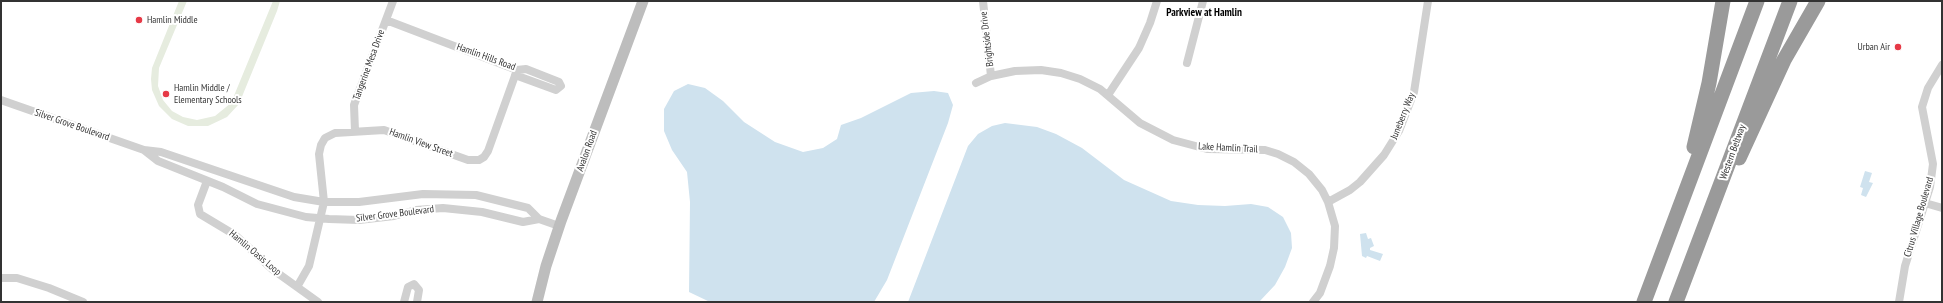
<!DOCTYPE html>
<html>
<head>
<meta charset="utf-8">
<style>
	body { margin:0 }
	#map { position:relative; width:1943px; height:303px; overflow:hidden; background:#fff; font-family:"PT Sans Narrow",sans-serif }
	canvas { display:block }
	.frame { position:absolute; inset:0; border:2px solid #333; pointer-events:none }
</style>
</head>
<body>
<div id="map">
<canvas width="1943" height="303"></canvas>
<div class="frame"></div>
</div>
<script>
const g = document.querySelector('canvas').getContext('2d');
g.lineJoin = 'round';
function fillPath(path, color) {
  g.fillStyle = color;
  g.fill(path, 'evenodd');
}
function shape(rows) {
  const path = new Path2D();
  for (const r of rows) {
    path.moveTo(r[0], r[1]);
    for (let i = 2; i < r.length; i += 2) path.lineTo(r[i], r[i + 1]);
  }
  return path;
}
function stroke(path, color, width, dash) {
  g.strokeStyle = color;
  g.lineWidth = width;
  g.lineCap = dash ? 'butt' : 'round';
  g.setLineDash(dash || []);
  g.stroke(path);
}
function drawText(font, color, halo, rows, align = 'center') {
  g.font = font + ' "PT Sans Narrow",sans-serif';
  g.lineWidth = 4;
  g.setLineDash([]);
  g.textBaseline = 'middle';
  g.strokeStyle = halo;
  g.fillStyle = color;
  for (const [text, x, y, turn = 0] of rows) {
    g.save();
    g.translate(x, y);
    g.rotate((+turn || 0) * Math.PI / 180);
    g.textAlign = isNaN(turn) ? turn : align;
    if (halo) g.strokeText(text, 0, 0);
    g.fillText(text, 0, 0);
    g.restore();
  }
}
const green = shape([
	[179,1,187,1,159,68,158,86,163,100,172,111,183,117,197,120,215,116,231,103,273,1,280,1,277,11,239,104,227,117,208,126,188,126,172,119,159,106,152,90,151,79,152,68]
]);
const water = shape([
	[688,84,705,88,723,101,744,122,775,142,803,152,823,148,837,139,841,125,861,118,911,93,934,91,948,93,953,105,948,123,887,280,874,302,710,302,689,292,690,202,687,172,672,150,664,131,664,109,674,91],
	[1005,123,1037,127,1056,134,1082,148,1124,180,1171,201,1198,205,1225,206,1251,204,1268,207,1283,217,1291,233,1292,248,1285,267,1275,285,1259,302,908,302,968,146,978,134,992,126],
	[1865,171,1872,173,1869,182,1873,183,1866,197,1861,195,1863,188,1860,187],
	[1366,233,1368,239,1371,238,1374,246,1370,248,1370,250,1383,254,1380,261,1367,256,1366,258,1362,256,1360,234]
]);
const minor = shape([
	[983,1,991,76],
	[386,20,517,70,526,69,559,82,561,86,556,90,515,75],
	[1187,63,1203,1],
	[976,83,991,76,1015,71,1041,70,1061,73,1080,79,1100,89,1140,123,1173,140,1207,149,1265,150,1278,154,1294,162,1309,174,1322,190,1328,202,1335,226,1334,248,1330,266,1320,293,1313,302],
	[1108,95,1139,48,1150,23,1157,1],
	[1,100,144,150,161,152,294,197,324,202,359,202,423,194,476,195,528,208,539,219,559,226],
	[355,131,354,105,393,1],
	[144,150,158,161,223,187,257,204,306,217,329,219,359,220,394,216,416,210,443,208,482,212,523,222,539,219],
	[207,181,198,205,200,214,235,235,272,269,318,302],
	[1328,202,1350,190,1360,182,1384,155,1399,131,1414,92,1428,1],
	[1925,203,1942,208],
	[1,278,17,278,49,288,83,302],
	[297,287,309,266,324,202,319,154,321,145,325,138,335,133,384,130,468,160,479,160,484,157,488,151,517,70],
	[404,302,408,287,414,284,419,290,417,302],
	[1899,302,1905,266,1930,187,1933,164,1922,107,1928,88,1942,65]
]);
const secondary = shape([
	[537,302,546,266,561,221,643,1]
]);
const motorway = shape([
	[1694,147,1709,83,1723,1],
	[1739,158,1784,60,1818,1],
	[1644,302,1757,1],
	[1676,302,1790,1]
]);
const markers = [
	[139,20,4,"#e63946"],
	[1898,47,4,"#e63946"],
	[166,94,4,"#e63946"]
];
const poiNames = [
	["Hamlin Middle",147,20],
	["Urban Air",1890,47,"right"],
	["Hamlin Middle /",174,88],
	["Elementary Schools",174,100]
];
const streetNames = [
	["Brightside Drive",987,39,-97],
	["Hamlin Hills Road",486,57,20],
	["Tangerine Mesa Drive",369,65,-70],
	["Juneberry Way",1403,116,-68],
	["Silver Grove Boulevard",72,125,19],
	["Hamlin View Street",421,143,20],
	["Lake Hamlin Trail",1228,148,3],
	["Avalon Road",587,151,-70],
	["Western Beltway",1733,152,-70],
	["Silver Grove Boulevard",395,214,-7],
	["Citrus Village Boulevard",1919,217,-74],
	["Hamlin Oasis Loop",255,253,40]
];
const neighbourhoodNames = [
	["Parkview at Hamlin",1204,13]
];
fillPath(green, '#e6ecdf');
fillPath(water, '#cfe2ee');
stroke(minor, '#d0d0d0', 8);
stroke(secondary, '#bdbdbd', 11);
stroke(motorway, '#9a9a9a', 15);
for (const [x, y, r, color] of markers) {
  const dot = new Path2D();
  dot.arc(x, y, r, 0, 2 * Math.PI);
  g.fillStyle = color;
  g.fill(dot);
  stroke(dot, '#fff', 1.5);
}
drawText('10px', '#333', '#fff', poiNames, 'left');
drawText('10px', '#333', '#fff', streetNames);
drawText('bold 11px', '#000', '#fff', neighbourhoodNames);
</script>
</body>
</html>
